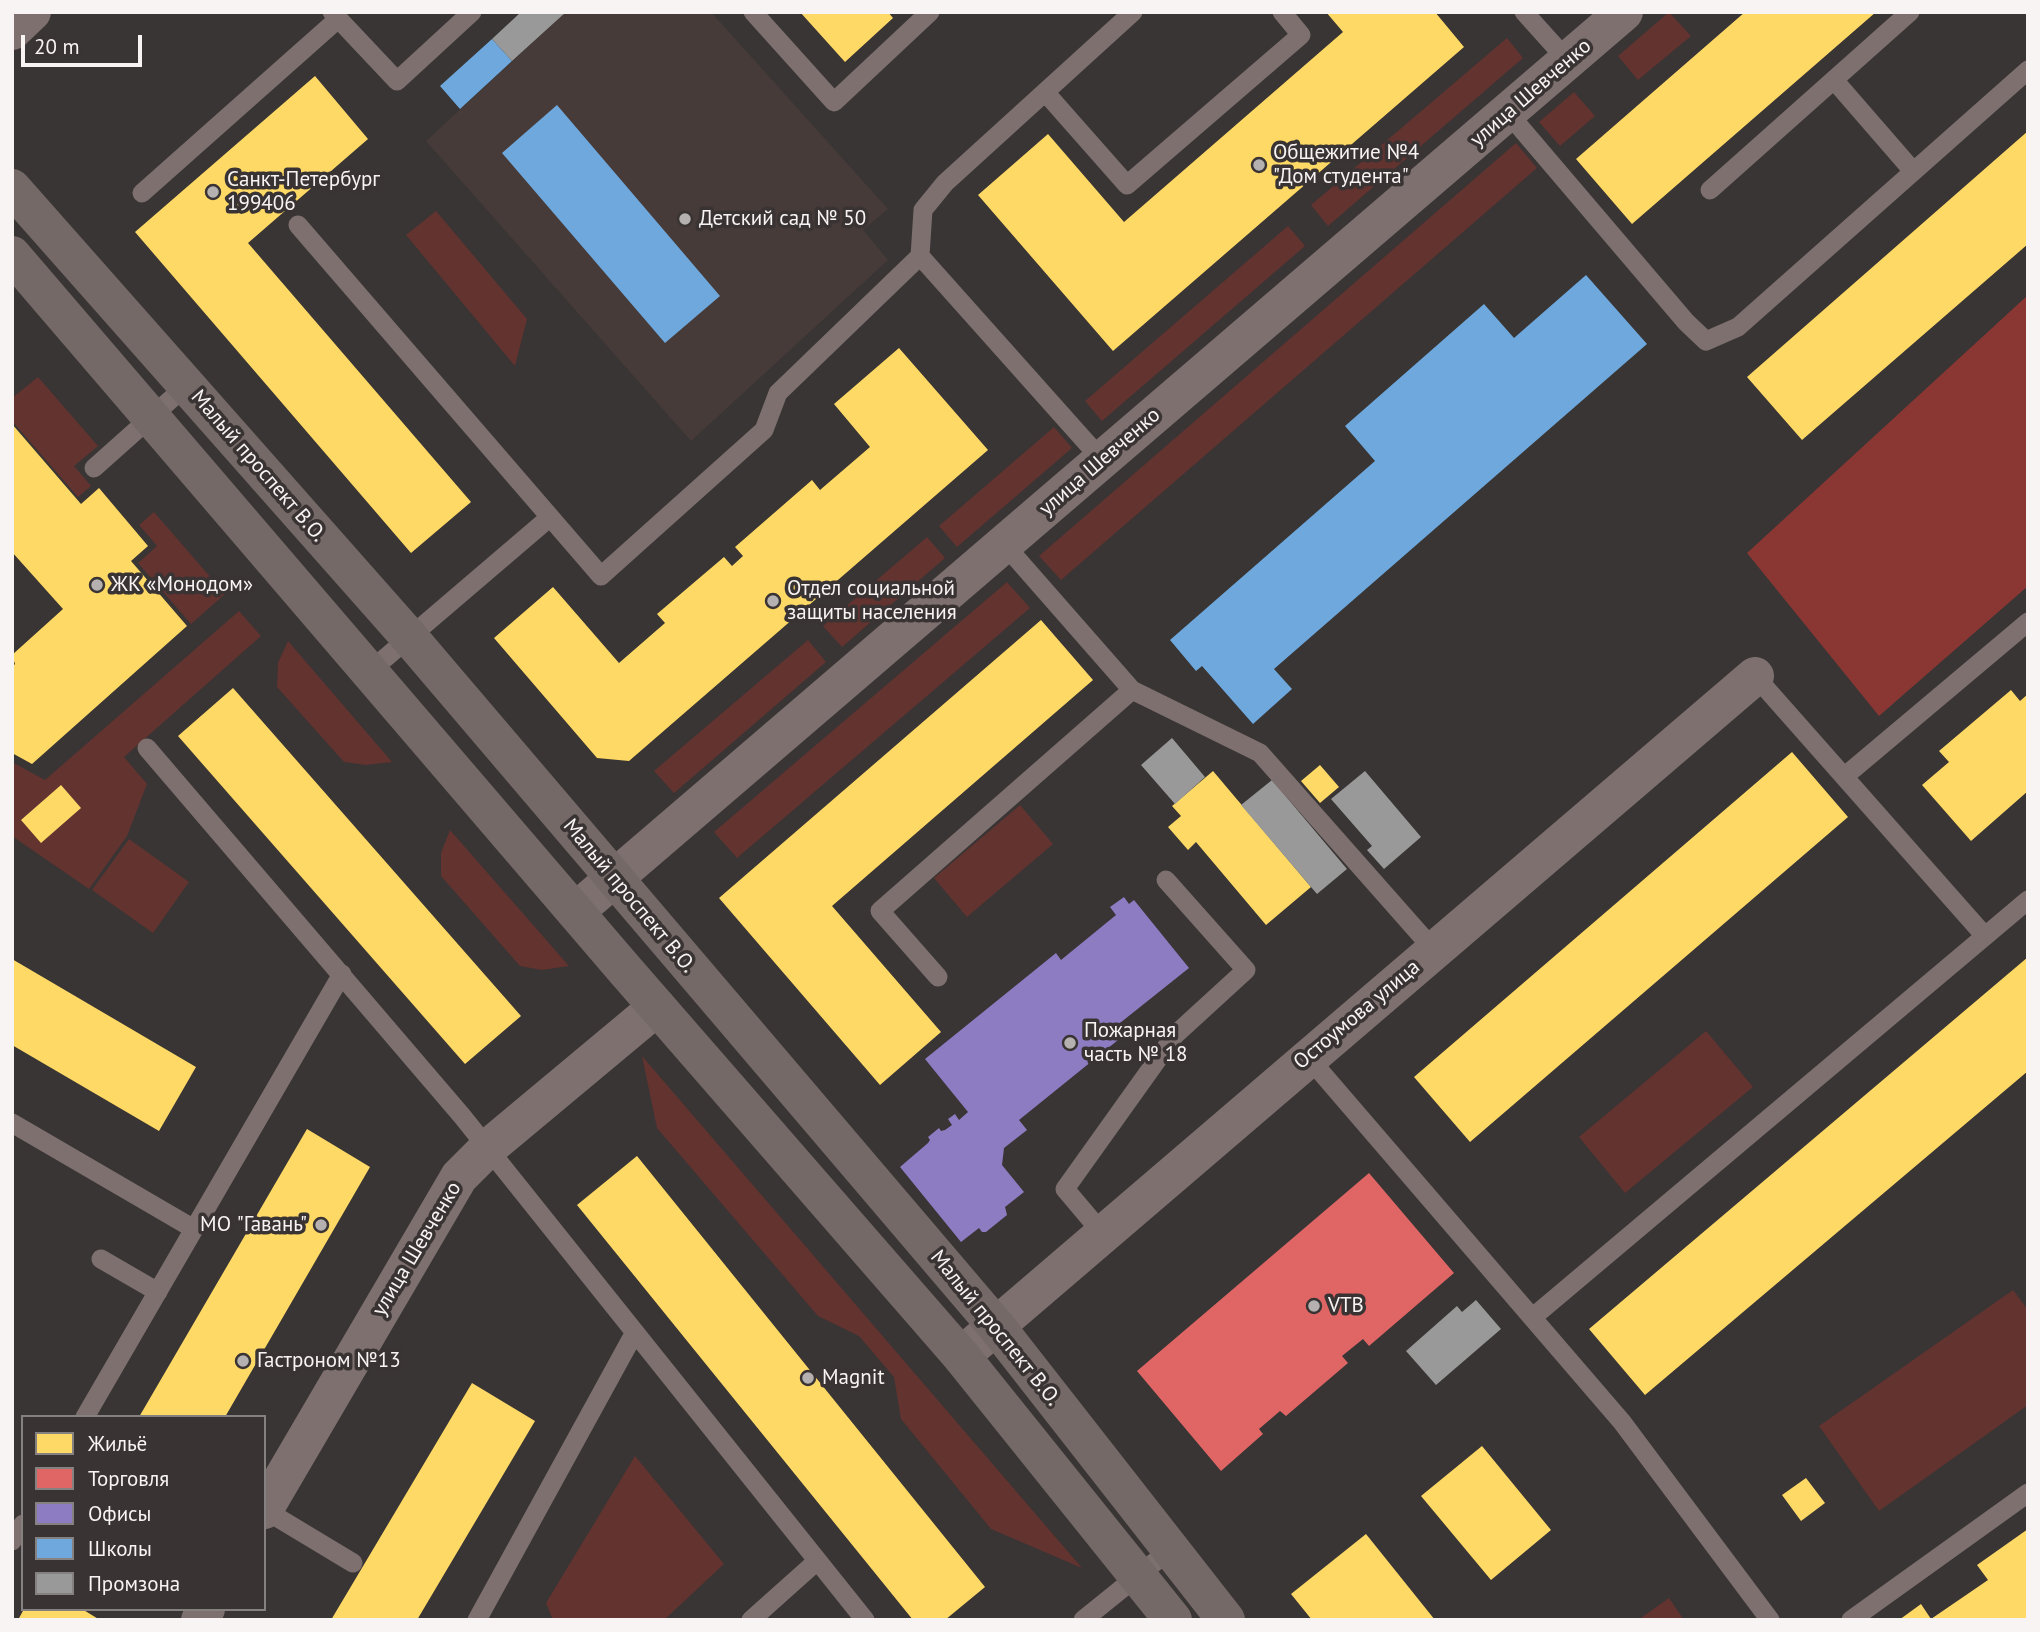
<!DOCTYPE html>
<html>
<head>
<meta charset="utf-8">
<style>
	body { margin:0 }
	#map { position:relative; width:2040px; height:1632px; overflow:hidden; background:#383534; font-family:"PT Sans",sans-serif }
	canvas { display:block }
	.frame { position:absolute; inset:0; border:14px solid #f7f4f3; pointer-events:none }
	.legend { position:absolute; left:21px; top:1415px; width:245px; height:196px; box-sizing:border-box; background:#393433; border:2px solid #858180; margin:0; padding:9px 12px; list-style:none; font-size:21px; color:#f7f4f3 }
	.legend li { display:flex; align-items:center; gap:14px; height:35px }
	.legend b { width:35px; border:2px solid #858180 }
	.scale { position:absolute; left:21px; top:35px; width:121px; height:32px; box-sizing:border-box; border:4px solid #f7f4f3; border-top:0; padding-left:9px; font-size:21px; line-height:24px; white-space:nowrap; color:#f7f4f3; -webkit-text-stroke:5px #393433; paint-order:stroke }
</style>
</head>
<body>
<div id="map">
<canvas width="2040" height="1632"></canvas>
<div class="frame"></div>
<ul class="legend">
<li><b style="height:19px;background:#ffd966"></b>Жильё</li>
<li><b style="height:19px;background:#e06666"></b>Торговля</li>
<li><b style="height:19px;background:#8e7cc3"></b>Офисы</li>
<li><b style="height:19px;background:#6fa8dc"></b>Школы</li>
<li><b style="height:19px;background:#999"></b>Промзона</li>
</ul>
<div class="scale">20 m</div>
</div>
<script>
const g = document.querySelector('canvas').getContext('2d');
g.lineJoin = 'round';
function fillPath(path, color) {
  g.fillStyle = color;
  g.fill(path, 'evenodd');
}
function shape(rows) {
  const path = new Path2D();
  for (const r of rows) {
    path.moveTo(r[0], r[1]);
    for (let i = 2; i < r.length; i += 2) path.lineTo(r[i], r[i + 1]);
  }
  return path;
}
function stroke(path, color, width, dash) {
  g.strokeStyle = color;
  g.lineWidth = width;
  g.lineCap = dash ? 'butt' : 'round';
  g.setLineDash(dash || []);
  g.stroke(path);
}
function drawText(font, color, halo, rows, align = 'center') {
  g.font = font + ' "PT Sans",sans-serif';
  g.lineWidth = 7;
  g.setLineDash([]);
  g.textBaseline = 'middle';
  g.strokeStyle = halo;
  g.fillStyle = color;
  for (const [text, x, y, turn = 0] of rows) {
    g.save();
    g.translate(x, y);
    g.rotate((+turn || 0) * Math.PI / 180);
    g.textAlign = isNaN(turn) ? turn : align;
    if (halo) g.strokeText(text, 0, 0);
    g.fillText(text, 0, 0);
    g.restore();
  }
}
const built = shape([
	[566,12,711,12,888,209,863,230,888,260,691,441,426,141]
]);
const green = shape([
	[1669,12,1691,36,1638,80,1618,56],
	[1507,38,1523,58,1328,226,1311,205],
	[1574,92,1595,116,1560,146,1539,122],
	[1516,143,1537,168,1061,580,1039,556],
	[436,211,527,319,515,366,406,235],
	[1288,226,1305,246,1102,421,1085,401],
	[38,377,98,446,74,466,91,486,78,497,12,421,12,398],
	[1054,427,1072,448,957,547,939,526],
	[154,512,225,594,191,624,138,563,157,546,139,525],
	[927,537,945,558,842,647,823,626],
	[1007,582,1030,608,737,858,714,832],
	[239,611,261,636,124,757,147,784,127,836,89,889,12,836,12,762,45,780],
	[808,640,826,662,674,793,654,771],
	[288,641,392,762,366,765,344,762,277,687,278,663],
	[1020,805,1053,844,967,917,934,878],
	[450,830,569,966,542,970,520,966,441,876,441,853],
	[129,839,189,882,153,933,92,890],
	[1706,1031,1753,1087,1625,1193,1579,1137],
	[642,1056,1082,1568,991,1529,901,1419,894,1377,859,1336,818,1316,657,1128],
	[2013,1290,2028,1310,2028,1405,1879,1511,1819,1426],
	[635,1456,724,1564,664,1620,553,1620,546,1603],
	[1669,1598,1684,1620,1638,1620]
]);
const forest = shape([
	[2028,295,2028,586,1879,716,1747,553]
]);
const homes = shape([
	[800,12,888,12,893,18,845,62],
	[1326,12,1435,12,1464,47,1113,351,978,195,1048,134,1124,222,1343,32],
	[1745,12,1876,12,1632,224,1576,159],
	[315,76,368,139,248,243,471,502,411,553,135,232],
	[2028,131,2028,244,1802,440,1747,377],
	[899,348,988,450,629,761,597,758,494,638,553,587,619,663,665,623,657,614,724,557,732,566,743,556,735,547,812,480,820,490,870,447,834,404],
	[12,424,81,504,99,488,148,546,131,561,187,626,32,764,12,753,12,667,15,664,12,655,63,609,12,552],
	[1041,620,1093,680,832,906,941,1032,880,1085,719,898],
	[233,688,521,1016,465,1064,178,736],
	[2011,690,2020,701,2028,694,2028,791,1971,841,1922,785,1949,762,1939,751],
	[1792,752,1848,817,1470,1142,1414,1077],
	[1320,765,1339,787,1320,803,1301,781],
	[1213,771,1311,887,1266,925,1196,842,1188,850,1168,827,1181,816,1172,806],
	[61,785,81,808,41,843,21,820],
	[2028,957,2028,1071,1645,1395,1589,1329],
	[12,959,196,1067,159,1131,12,1045],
	[307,1129,370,1167,225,1417,139,1417],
	[637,1156,985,1587,945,1620,913,1620,577,1205],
	[472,1383,535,1421,417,1620,331,1620],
	[1482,1446,1551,1530,1491,1580,1421,1496],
	[1806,1478,1825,1503,1801,1521,1782,1495],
	[2028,1529,2028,1620,1899,1620,1921,1604,1931,1619,1988,1580,1977,1565],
	[1366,1534,1435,1620,1312,1620,1291,1594],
	[24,1609,82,1609,100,1620,18,1620]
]);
const shops = shape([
	[1369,1173,1454,1273,1369,1346,1363,1339,1342,1356,1348,1363,1286,1416,1280,1411,1259,1429,1263,1434,1221,1471,1137,1371]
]);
const offices = shape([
	[1124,897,1129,904,1134,900,1189,968,1115,1027,1123,1036,1019,1120,1027,1130,1004,1148,1002,1165,1024,1192,1005,1207,1007,1215,986,1232,982,1232,979,1228,961,1242,900,1167,928,1143,930,1140,928,1137,939,1128,941,1131,945,1130,952,1125,948,1119,955,1114,959,1120,968,1112,925,1059,1056,953,1061,960,1116,915,1110,907]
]);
const schools = shape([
	[492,39,512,61,460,109,440,86],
	[557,105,720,296,665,343,502,153],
	[1586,275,1647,344,1274,669,1292,689,1253,724,1202,666,1196,671,1170,640,1375,461,1345,426,1484,304,1514,338]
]);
const industry = shape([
	[521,12,566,12,512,61,492,39],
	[1172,738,1205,777,1175,804,1141,765],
	[1365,771,1421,837,1384,869,1367,850,1372,846,1331,799],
	[1272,780,1347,869,1317,894,1241,805],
	[1476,1300,1501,1329,1436,1385,1406,1351,1457,1306,1462,1312]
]);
const service = shape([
	[332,12,397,81,472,12],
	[753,12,834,102,930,12],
	[1524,12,1568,61],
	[1834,80,1913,171],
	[1045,92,1127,185,1301,35,1282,12],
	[1508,113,1686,322,1706,341,1738,327,2028,70],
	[1710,190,1910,12],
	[142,193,338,19],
	[298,225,601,576,764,430,778,393,920,256,923,210,945,183,1133,12],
	[920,256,1102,460],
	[94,468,187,385],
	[1004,544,1132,690,1260,753,1434,950],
	[370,671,549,518],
	[1755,676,1984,935],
	[147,748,462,1116,865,1620],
	[1845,776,2028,622],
	[938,977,880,911,1132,690],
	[1308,1057,1622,1422,1770,1620],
	[12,1123,194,1229],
	[1103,1234,1065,1189,1175,1035,1246,970,1166,880],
	[101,1259,158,1292],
	[1533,1317,2028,900],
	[85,1417,342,974],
	[265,1510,353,1563],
	[12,1541,23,1524],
	[477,1620,635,1332],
	[751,1620,817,1561],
	[1083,1620,1171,1549],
	[1851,1620,2028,1493]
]);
const minor = shape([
	[12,31,32,12],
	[961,1356,1755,676],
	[264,1510,459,1177,488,1148,657,1007],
	[200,1620,206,1609]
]);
const tertiary = shape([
	[576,911,1624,12]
]);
const secondary = shape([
	[12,188,409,637,996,1326,1226,1620],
	[12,255,625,970,961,1356,1173,1620]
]);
const markers = [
	[1259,165,7,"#b4b1b0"],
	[213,192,7,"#b4b1b0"],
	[685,219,7,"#b4b1b0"],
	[97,585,7,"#b4b1b0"],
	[773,601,7,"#b4b1b0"],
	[1070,1043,7,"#b4b1b0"],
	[321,1225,7,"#b4b1b0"],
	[1314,1306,7,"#b4b1b0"],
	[243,1361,7,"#b4b1b0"],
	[808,1378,7,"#b4b1b0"]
];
const streetNames = [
	["улица Шевченко",1531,93,-41],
	["улица Шевченко",1100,462,-41],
	["Малый проспект В.О.",258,466,49],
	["Малый проспект В.О.",629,896,50],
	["Остоумова улица",1357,1015,-40],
	["улица Шевченко",417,1249,-59],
	["Малый проспект В.О.",995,1328,51]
];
const poiNames = [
	["Общежитие №4",1273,153],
	["\"Дом студента\"",1273,177],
	["Санкт-Петербург",227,180],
	["199406",227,204],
	["Детский сад № 50",699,219],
	["ЖК «Монодом»",111,585],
	["Отдел социальной",787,589],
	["защиты населения",787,613],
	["Пожарная",1084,1031],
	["часть № 18",1084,1055],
	["МО \"Гавань\"",307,1225,"right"],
	["VTB",1328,1306],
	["Гастроном №13",257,1361],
	["Magnit",822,1378]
];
fillPath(built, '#463b39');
fillPath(green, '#633330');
fillPath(forest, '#8a3734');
fillPath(homes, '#ffd966');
fillPath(shops, '#e06666');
fillPath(offices, '#8e7cc3');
fillPath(schools, '#6fa8dc');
fillPath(industry, '#999');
stroke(service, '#7d706f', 19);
stroke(minor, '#7d706f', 38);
stroke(tertiary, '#7d706f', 38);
stroke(secondary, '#746967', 38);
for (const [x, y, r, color] of markers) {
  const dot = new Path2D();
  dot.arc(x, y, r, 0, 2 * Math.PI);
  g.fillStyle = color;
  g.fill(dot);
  stroke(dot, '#393433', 2.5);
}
drawText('21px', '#f7f4f3', '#393433', streetNames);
drawText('21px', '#f7f4f3', '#393433', poiNames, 'left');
</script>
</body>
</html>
